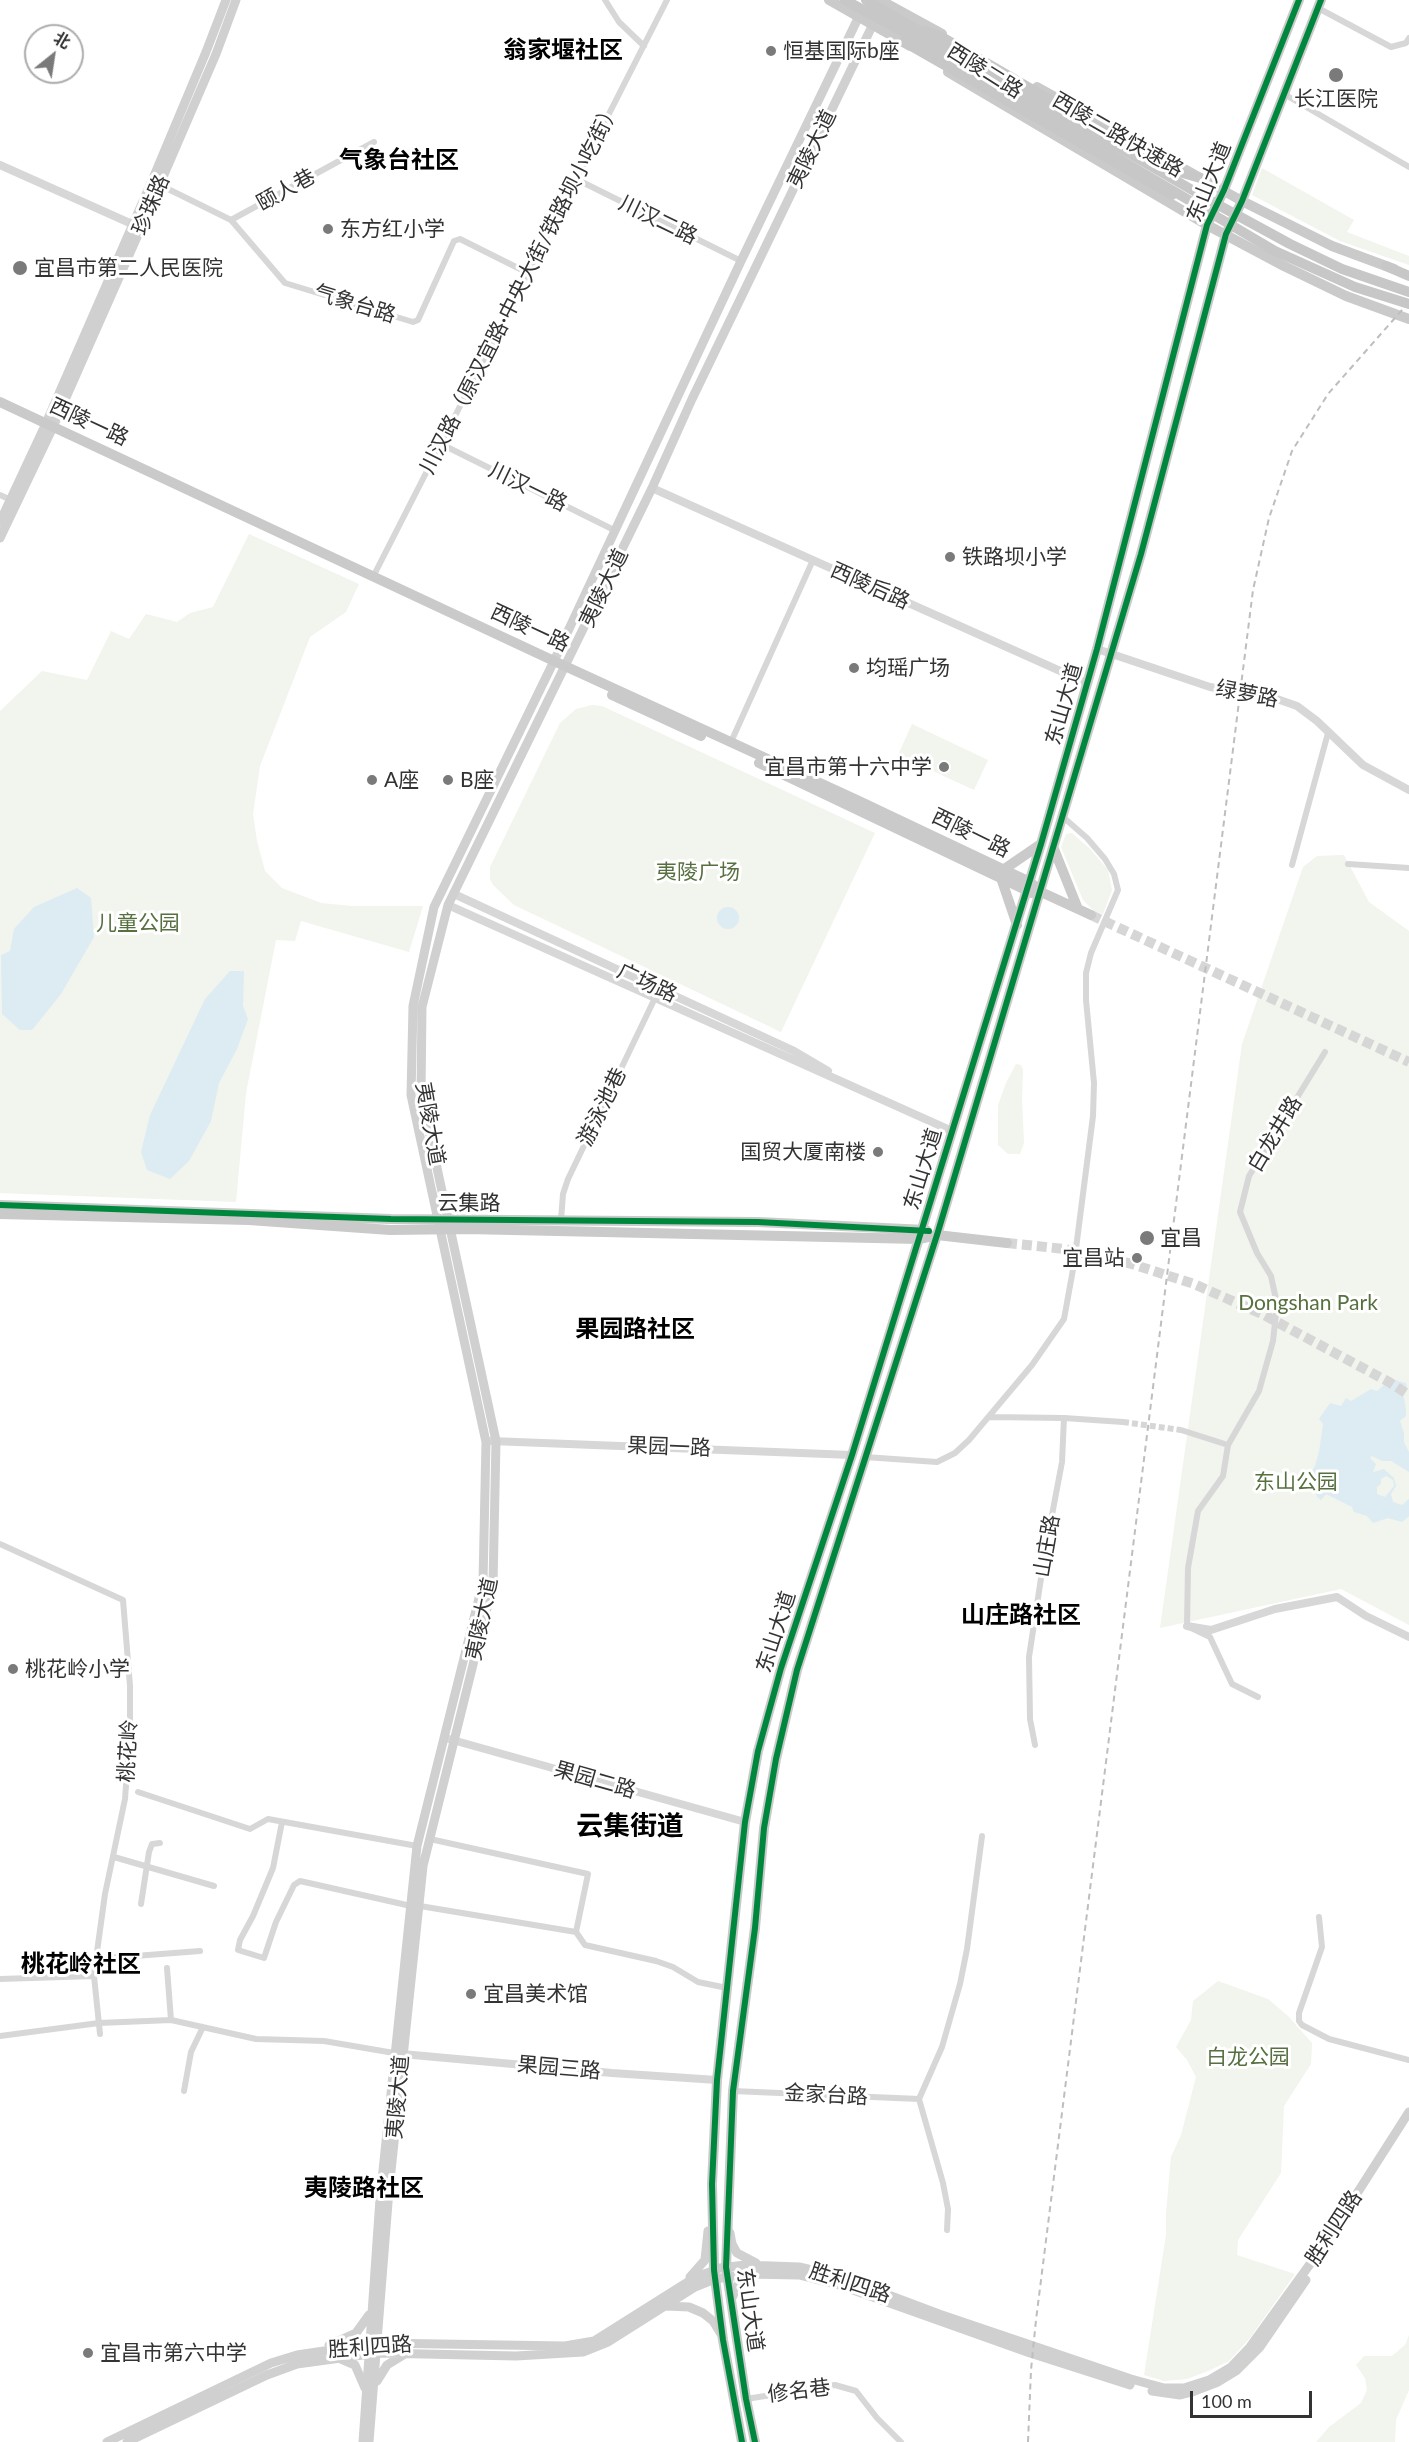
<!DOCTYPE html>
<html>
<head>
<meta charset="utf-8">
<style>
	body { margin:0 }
	#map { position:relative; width:1409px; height:2442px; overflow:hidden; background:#fff; font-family:Lato,"Noto Sans SC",sans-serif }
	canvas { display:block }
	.north { position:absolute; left:24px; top:24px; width:60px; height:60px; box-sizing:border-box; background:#fff; border:2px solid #adadad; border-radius:50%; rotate:30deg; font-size:16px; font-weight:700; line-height:24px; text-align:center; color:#333 }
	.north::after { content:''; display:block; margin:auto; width:21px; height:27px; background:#7a7a7a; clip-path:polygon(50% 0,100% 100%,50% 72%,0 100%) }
	.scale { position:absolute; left:1190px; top:2391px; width:122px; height:27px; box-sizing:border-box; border:3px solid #333; border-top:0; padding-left:8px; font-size:18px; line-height:21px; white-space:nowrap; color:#333; -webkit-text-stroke:4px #fff; paint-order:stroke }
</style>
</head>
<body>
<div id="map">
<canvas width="1409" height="2442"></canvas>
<div class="north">北</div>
<div class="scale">100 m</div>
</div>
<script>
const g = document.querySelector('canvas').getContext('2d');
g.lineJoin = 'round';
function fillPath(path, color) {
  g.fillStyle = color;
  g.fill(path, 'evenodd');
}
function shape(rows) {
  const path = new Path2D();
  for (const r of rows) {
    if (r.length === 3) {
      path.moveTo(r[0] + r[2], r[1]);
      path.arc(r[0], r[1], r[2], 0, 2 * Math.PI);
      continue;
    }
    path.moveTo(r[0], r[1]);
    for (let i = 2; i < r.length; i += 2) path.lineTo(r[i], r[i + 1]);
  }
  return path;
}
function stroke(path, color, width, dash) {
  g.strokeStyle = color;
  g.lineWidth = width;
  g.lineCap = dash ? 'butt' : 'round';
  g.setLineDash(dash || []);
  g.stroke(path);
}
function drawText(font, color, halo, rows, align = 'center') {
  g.font = font + ' Lato,"Noto Sans SC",sans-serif';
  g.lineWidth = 6;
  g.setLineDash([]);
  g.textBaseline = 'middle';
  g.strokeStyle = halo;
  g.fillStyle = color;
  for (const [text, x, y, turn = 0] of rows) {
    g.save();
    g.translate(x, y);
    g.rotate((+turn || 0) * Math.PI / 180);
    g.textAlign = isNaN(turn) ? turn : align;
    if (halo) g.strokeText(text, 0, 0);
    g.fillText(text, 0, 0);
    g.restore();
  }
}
const green = shape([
	[1262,168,1354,220,1347,232,1409,256,1409,265,1340,241,1252,195],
	[249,534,359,584,346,612,310,637,260,766,253,814,257,841,265,871,282,888,321,903,352,906,423,906,409,952,301,921,295,941,276,940,246,1093,236,1202,0,1193,0,711,42,671,87,680,111,631,129,639,146,614,177,622,190,613,213,607],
	[592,705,602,706,875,833,781,1032,514,905,493,885,490,879,490,867,560,723,576,709],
	[912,724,988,760,974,790,898,755],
	[1072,833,1091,850,1108,870,1112,890,1103,914,1094,911,1083,900,1061,847,1066,834],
	[1344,855,1369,902,1409,931,1409,1625,1341,1589,1160,1628,1242,1044,1303,867,1317,856],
	[1016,1064,1021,1065,1023,1070,1022,1099,1024,1143,1020,1154,1008,1154,998,1145,998,1105,1006,1083],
	[1218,1981,1268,1999,1288,2016,1312,2043,1311,2064,1284,2106,1281,2173,1238,2240,1237,2255,1295,2274,1250,2338,1229,2361,1208,2371,1187,2379,1164,2381,1144,2375,1166,2235,1166,2213,1171,2157,1181,2135,1196,2077,1187,2060,1176,2047,1191,2020,1193,2001],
	[1409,2335,1409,2390,1396,2420,1395,2442,1316,2442,1329,2427,1361,2403,1367,2390,1365,2378,1356,2365,1364,2356,1392,2356,1405,2345]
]);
const water = shape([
	[77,888,91,898,94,937,61,994,32,1030,20,1030,2,1014,1,955,10,951,14,929,34,907],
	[728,918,11],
	[230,971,244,971,243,1006,248,1019,237,1049,219,1083,211,1121,189,1161,170,1179,147,1170,141,1152,150,1115,205,999],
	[1391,1379,1406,1383,1407,1387,1401,1387,1399,1389,1404,1398,1406,1410,1406,1416,1400,1421,1404,1433,1404,1442,1409,1452,1409,1472,1391,1461,1382,1461,1372,1456,1370,1458,1376,1464,1373,1472,1384,1469,1394,1478,1396,1486,1391,1494,1393,1502,1402,1505,1409,1499,1409,1516,1402,1522,1388,1518,1373,1523,1367,1516,1354,1512,1352,1507,1326,1494,1321,1500,1317,1497,1314,1485,1308,1477,1315,1466,1319,1452,1323,1424,1319,1419,1330,1403,1341,1406,1346,1398,1351,1401,1371,1389,1377,1391],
	[1386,1476,1393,1480,1394,1486,1385,1497,1377,1494,1377,1487,1381,1484,1381,1479]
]);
const minorTunnel = shape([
	[1123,1422,1181,1430]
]);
const primaryTunnel = shape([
	[1091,915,1409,1062],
	[1007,1243,1065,1249,1132,1264,1194,1284,1262,1314,1389,1382,1409,1395]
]);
const minor = shape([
	[605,0,619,22,644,46],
	[1318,8,1391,47,1406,43,1409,38],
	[1284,94,1409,167],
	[576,179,741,261],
	[160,185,231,220,285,283,413,322,418,320,454,241,460,239,528,273],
	[231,220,374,142],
	[441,444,616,531],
	[0,495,11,500],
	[374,575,667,0],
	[731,742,813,560],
	[1348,864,1409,868],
	[1292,865,1328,733],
	[561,1220,563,1194,568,1179,655,998],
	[989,1417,1064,1418,1123,1422],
	[1181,1430,1228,1445],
	[865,1457,937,1462,955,1453,969,1440,1032,1365,1064,1319,1074,1264,1093,1116,1094,1083,1086,1000,1086,973,1091,953,1118,890,1114,874,1105,859,1087,838,1063,817],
	[0,1544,123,1600,130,1686,130,1731,125,1799,105,1894,96,1959,94,1976,100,2034],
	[1258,1697,1232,1684,1210,1637,1187,1626,1188,1568,1198,1511,1223,1476,1228,1445,1259,1391,1273,1341,1277,1304,1271,1276,1257,1253,1240,1212,1249,1176,1325,1052],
	[1035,1745,1030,1719,1029,1657,1045,1552,1062,1462,1064,1418],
	[138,1792,250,1829,268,1819,417,1846],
	[282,1822,273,1868,253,1916,240,1940,238,1950,264,1958,276,1922,294,1885,300,1881,411,1906],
	[430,1839,588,1874,576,1932,585,1945,656,1961,673,1967,698,1982,727,1988],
	[114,1857,214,1886],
	[141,1904,149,1852,152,1844,160,1843],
	[420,1906,576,1932],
	[1319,1917,1322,1947,1299,2013,1299,2021,1302,2025,1329,2039,1409,2060],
	[96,1959,200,1951],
	[167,1968,171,2020],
	[0,1979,94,1976],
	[0,2036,99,2023,171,2020,256,2039,324,2041,394,2053],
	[184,2091,191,2052,203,2027],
	[733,2091,919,2099],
	[947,2230,948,2209,943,2183,919,2099,942,2047,960,1984,967,1949,982,1836],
	[746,2399,835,2385,856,2391,877,2418,901,2442]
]);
const tertiary = shape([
	[0,165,132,224],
	[652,488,1087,683],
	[1097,649,1210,687,1277,699,1297,706,1317,721,1363,765,1409,790],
	[454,894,794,1051,828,1071],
	[448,905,952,1131],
	[491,1441,852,1455],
	[1187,1626,1211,1630,1275,1609,1337,1597,1366,1616,1409,1637],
	[449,1739,745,1822],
	[402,2054,612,2073,717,2080]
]);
const secondary = shape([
	[0,522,43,430,154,176,206,52,226,0],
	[0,538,53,427,141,228,216,54,236,0],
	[730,2233,732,2244,737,2253,756,2263],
	[690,2277,705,2260,708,2231],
	[731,2300,739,2283,753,2277],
	[666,2306,689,2307,703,2313,713,2321,721,2334],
	[329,2345,356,2333,369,2315],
	[341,2359,355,2365,365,2388],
	[377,2381,387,2365,405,2354],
	[1152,2391,1180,2395,1192,2392,1218,2382,1236,2371,1260,2347,1306,2280],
	[107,2442,271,2363,297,2355,378,2343,565,2346,594,2341,694,2278,720,2268,745,2265,799,2267,838,2276,939,2314,1131,2379,1164,2388,1184,2388,1209,2380,1231,2367,1250,2347,1326,2242,1409,2112],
	[127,2442,267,2375,297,2364,377,2353,516,2356,583,2352,608,2342,695,2287,715,2279,746,2274,799,2275,839,2285,1030,2353,1130,2385],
	[363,2442,380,2199,417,1846,483,1582,486,1442,411,1095,413,1006,434,907,554,661,741,261,861,12],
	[369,2442,389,2190,423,1866,493,1584,496,1441,421,1094,422,1007,448,905,652,488,692,399,875,20]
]);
const primary = shape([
	[829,0,910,46],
	[880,0,942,34],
	[948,72,1207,225,1284,266,1346,296,1409,319],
	[1037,87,1242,201,1332,246,1394,269],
	[0,402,554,661,857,800,1030,882,1041,892,1091,915],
	[612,695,701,736],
	[759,763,1032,893],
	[1054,849,1078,909],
	[1003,870,1041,844],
	[1001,878,1017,925],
	[0,1205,391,1219,758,1222,926,1230],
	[0,1214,249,1220,390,1230,467,1229,919,1239,937,1235,1007,1243],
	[742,2442,723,2340,714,2270,712,2184,717,2080,745,1822,758,1751,781,1668,852,1455,1041,844,1097,649,1207,225,1224,190,1299,0],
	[755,2442,746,2399,726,2267,733,2091,755,1928,764,1828,776,1759,797,1670,937,1235,1141,554,1226,234,1242,201,1321,0]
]);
const trunk = shape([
	[924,31,942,37,1169,169,1207,180],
	[904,42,1172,195],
	[1386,266,1409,276]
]);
const rail = shape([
	[1028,2442,1031,2370,1036,2320,1253,590,1269,518,1292,451,1328,394,1409,302]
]);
const trunkBridge = shape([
	[845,0,909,35,1275,251,1355,287,1409,304],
	[866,0,1211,201,1290,244,1342,269,1409,292]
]);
const cycleway = shape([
	[0,1205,391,1219,758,1222,929,1231],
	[742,2442,723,2340,714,2270,712,2184,717,2080,745,1822,758,1751,781,1668,852,1455,1041,844,1097,649,1207,225,1224,190,1299,0],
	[755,2442,746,2399,726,2267,733,2091,755,1928,764,1828,776,1759,797,1670,937,1235,1141,554,1226,234,1242,201,1321,0]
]);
const markers = [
	[771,51,6,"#7a7a7a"],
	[1336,75,8,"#7a7a7a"],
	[328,229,6,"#7a7a7a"],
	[20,268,8,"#7a7a7a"],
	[950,557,6,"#7a7a7a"],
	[854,668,6,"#7a7a7a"],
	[944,767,6,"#7a7a7a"],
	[372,780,6,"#7a7a7a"],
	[448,780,6,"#7a7a7a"],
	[878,1152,6,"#7a7a7a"],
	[1147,1238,8,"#7a7a7a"],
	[1137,1258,6,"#7a7a7a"],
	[13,1669,6,"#7a7a7a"],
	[471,1994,6,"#7a7a7a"],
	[88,2353,6,"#7a7a7a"]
];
const poiNames = [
	["恒基国际b座",783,51],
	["长江医院",1336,99,"center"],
	["东方红小学",340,229],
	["宜昌市第二人民医院",34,268],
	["铁路坝小学",962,557],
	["均瑶广场",866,668],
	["宜昌市第十六中学",932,767,"right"],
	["A座",384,780],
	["B座",460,780],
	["国贸大厦南楼",866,1152,"right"],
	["宜昌",1160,1238],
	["宜昌站",1125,1258,"right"],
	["桃花岭小学",25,1669],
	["宜昌美术馆",483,1994],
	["宜昌市第六中学",100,2353]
];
const streetNames = [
	["西陵二路",985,71,32],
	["西陵二路快速路",1118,135,30],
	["夷陵大道",812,149,-64],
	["东山大道",1209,182,-68],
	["颐人巷",286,190,-29],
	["珍珠路",151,205,-67],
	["川汉二路",658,220,26],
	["川汉路（原汉宜路·中央大街/铁路坝小吃街）",520,288,-63],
	["气象台路",355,304,17],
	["西陵一路",89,422,25],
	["川汉一路",528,487,26],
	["西陵后路",870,586,24],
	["夷陵大道",604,588,-64],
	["西陵一路",530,628,25],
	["绿萝路",1247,694,11],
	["东山大道",1064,704,-74],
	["西陵一路",971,833,26],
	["广场路",647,983,25],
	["游泳池巷",602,1107,-64],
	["夷陵大道",430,1124,80],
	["白龙井路",1275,1134,-59],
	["东山大道",923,1169,-73],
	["云集路",469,1203],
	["果园一路",669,1447,2],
	["山庄路",1047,1546,-80],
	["夷陵大道",482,1619,-78],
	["东山大道",776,1632,-72],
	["桃花岭",128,1751,-87],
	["果园二路",595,1780,16],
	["果园三路",559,2068,5],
	["金家台路",826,2095,3],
	["夷陵大道",398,2097,-85],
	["胜利四路",1334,2228,-57],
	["胜利四路",850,2283,18],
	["东山大道",750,2310,82],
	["胜利四路",370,2347,-4],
	["修名巷",799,2391,-7]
];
const parkNames = [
	["夷陵广场",698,872],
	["儿童公园",138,923],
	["Dongshan Park",1308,1303],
	["东山公园",1296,1482],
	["白龙公园",1248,2057]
];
const quarterNames = [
	["翁家堰社区",563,50],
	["气象台社区",399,160],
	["果园路社区",635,1329],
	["山庄路社区",1021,1615],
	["桃花岭社区",81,1964],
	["夷陵路社区",364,2188]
];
const districtNames = [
	["云集街道",630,1826]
];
fillPath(green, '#f1f5ed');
fillPath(water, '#ddebf3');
stroke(minorTunnel, '#d6d6d6', 6, [6, 3]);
stroke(primaryTunnel, '#d6d6d6', 10, [10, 5]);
stroke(minor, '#d7d7d7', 6);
stroke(tertiary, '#d7d7d7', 8);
stroke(secondary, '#d0d0d0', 9);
stroke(primary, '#cacaca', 10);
stroke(trunk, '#c7c7c7', 10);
stroke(rail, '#bebebe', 2, [6, 4.5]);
stroke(trunkBridge, '#c7c7c7', 10);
stroke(cycleway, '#00873e', 6);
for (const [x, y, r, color] of markers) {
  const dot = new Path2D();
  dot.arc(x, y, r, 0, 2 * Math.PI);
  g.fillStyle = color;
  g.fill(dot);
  stroke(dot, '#fff', 2);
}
drawText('21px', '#333', '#fff', poiNames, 'left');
drawText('21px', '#333', '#fff', streetNames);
drawText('21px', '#56703f', '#fff', parkNames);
drawText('bold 24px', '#000', '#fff', quarterNames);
drawText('bold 27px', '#000', '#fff', districtNames);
</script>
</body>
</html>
